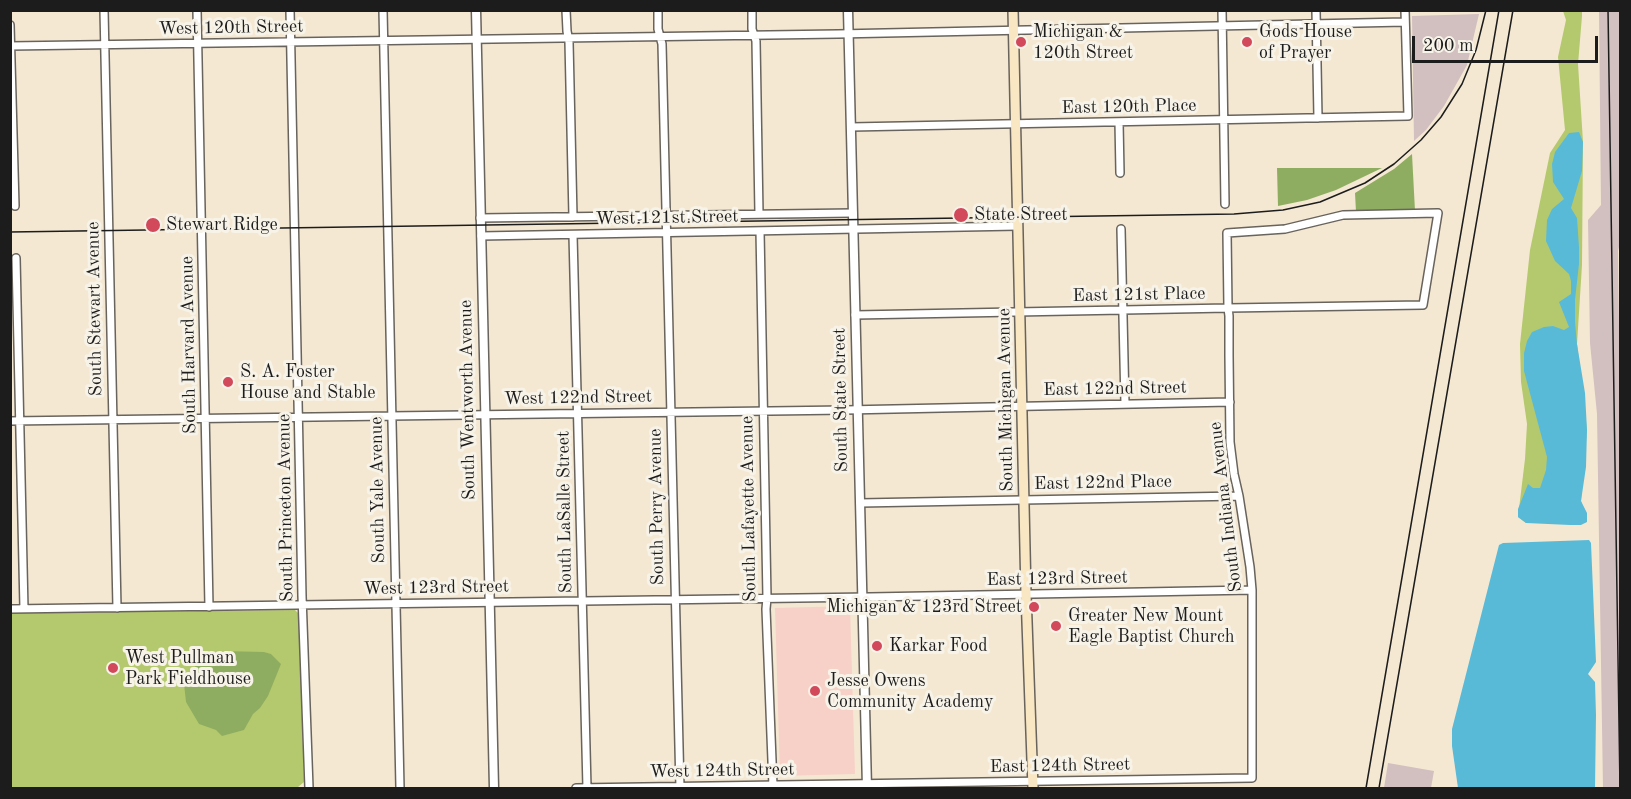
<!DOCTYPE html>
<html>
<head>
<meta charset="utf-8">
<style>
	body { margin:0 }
	#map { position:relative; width:1631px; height:799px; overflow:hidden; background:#f4e8d2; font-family:"Old Standard TT",serif }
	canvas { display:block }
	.frame { position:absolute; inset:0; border:12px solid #1c1c1c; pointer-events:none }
	.scale { position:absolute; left:1412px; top:36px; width:186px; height:27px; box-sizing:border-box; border:3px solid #1c1c1c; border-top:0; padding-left:8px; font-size:18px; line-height:21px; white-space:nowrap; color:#1c1c1c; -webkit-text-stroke:4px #f7f3e8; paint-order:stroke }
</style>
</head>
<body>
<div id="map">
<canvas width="1631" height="799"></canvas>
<div class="frame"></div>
<div class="scale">200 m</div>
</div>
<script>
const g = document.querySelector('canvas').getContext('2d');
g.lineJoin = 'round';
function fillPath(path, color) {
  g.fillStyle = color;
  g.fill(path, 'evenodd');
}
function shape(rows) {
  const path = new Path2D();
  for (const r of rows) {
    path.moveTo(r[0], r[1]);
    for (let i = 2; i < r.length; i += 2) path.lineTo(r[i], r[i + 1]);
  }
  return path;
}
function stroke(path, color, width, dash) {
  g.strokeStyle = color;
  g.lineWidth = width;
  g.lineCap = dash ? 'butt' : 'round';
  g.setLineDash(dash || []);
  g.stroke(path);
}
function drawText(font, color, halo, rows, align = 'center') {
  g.font = font + ' "Old Standard TT",serif';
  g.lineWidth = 6;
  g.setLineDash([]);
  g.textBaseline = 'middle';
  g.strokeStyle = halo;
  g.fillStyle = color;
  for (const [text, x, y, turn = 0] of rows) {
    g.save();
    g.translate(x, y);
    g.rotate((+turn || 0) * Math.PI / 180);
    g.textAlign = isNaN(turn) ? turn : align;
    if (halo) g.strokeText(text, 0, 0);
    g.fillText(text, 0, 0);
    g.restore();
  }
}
const built = shape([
	[850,606,855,774,780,776,775,608]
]);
const industrial = shape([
	[1599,11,1620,11,1620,243,1618,251,1620,404,1620,788,1603,788,1597,414,1590,343,1588,220,1601,205],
	[1479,14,1467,65,1444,106,1426,130,1414,141,1412,16],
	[1388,763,1434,771,1431,788,1384,788]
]);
const green = shape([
	[1563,11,1582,11,1582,16,1578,64,1583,142,1582,265,1577,344,1587,430,1581,501,1587,522,1526,523,1518,517,1525,459,1527,424,1521,382,1520,344,1530,250,1550,153,1565,130,1558,57,1566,20],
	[295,610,299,614,304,782,298,787,11,788,11,613]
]);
const forest = shape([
	[1412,154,1415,211,1356,212,1355,193,1394,169],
	[1277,168,1382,168,1336,190,1307,200,1278,206],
	[223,651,264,652,271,654,281,664,268,696,260,708,253,714,244,730,222,736,216,730,199,724,186,702,184,684,200,659]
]);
const water = shape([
	[1579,132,1583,142,1582,171,1571,208,1577,218,1579,247,1579,264,1575,300,1575,322,1577,344,1585,393,1587,430,1586,467,1581,501,1587,513,1587,522,1581,525,1570,525,1526,523,1518,517,1518,509,1528,484,1533,488,1540,488,1546,470,1547,457,1524,371,1524,353,1527,341,1532,332,1544,327,1553,326,1564,330,1569,327,1559,302,1571,294,1571,281,1569,274,1555,261,1546,241,1547,220,1552,209,1564,199,1553,182,1552,164,1555,152,1569,133],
	[1589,540,1591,543,1596,662,1588,674,1595,682,1596,715,1595,788,1458,788,1452,746,1452,729,1499,545,1503,543]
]);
const minor = shape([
	[104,10,117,608],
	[197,10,209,607],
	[290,10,302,596,309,788],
	[383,10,400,788],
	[566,10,567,31,569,42,573,217],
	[658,10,658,29,662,44,680,788],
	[752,10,752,29,756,41,759,214],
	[1222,10,1225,204],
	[1316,10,1318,118],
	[10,25,15,206],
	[10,46,838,34,1405,22],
	[1119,122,1120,173],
	[851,127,1408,116,1405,10],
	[480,218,853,213],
	[1121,229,1125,404],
	[760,231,767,598,766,609,773,786],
	[573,235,587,788],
	[481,236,1018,226],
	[16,258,24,609],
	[10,421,846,410,1230,402],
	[860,503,1239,496],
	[10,609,870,597,1252,590],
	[576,788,1252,778,1252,590,1250,567,1239,496,1234,474,1230,442,1229,356,1229,316,1228,308,1227,233,1285,229,1343,215,1438,213,1423,305,1228,308,1123,310,855,315]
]);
const tertiary = shape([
	[476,10,494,788],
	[848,10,867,788]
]);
const secondary = shape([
	[1013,10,1026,594,1033,788]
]);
const rail = shape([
	[1608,10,1620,788],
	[10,232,1234,214,1283,210,1320,202,1365,183,1394,164,1421,140,1441,117,1462,84,1476,50,1486,10],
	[1366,788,1499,10],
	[1379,788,1513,10]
]);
const markers = [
	[1021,42,6,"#d1495b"],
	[1247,42,6,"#d1495b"],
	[961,215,8,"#d1495b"],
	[153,225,8,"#d1495b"],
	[228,382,6,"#d1495b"],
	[1034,607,6,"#d1495b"],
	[1056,626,6,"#d1495b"],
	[877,646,6,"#d1495b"],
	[113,668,6,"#d1495b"],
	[815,691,6,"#d1495b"]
];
const streetNames = [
	["West 120th Street",231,28,-1],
	["East 120th Place",1129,107,-1],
	["West 121st Street",667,218,-1],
	["East 121st Place",1139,295,-1],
	["South Stewart Avenue",95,309,-91],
	["South Harvard Avenue",189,345,-91],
	["East 122nd Street",1115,389,-1],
	["West 122nd Street",578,398,-1],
	["South Wentworth Avenue",468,400,-91],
	["South State Street",841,400,-91],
	["South Michigan Avenue",1006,400,-91],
	["East 122nd Place",1103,483,-1],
	["South Yale Avenue",378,490,-91],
	["South Perry Avenue",657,507,-91],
	["South Indiana Avenue",1226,507,-97],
	["South Princeton Avenue",286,508,-91],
	["South Lafayette Avenue",749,509,-91],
	["South LaSalle Street",565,512,-91],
	["East 123rd Street",1057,579,-1],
	["West 123rd Street",436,588,-1],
	["East 124th Street",1060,766,-1],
	["West 124th Street",722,771,-1]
];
const poiNames = [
	["Michigan &",1033,32],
	["120th Street",1033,53],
	["Gods House",1259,32],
	["of Prayer",1259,53],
	["State Street",974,215],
	["Stewart Ridge",166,225],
	["S. A. Foster",240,372],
	["House and Stable",240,393],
	["Michigan & 123rd Street",1022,607,"right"],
	["Greater New Mount",1068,616],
	["Eagle Baptist Church",1068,637],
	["Karkar Food",889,646],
	["West Pullman",125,658],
	["Park Fieldhouse",125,679],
	["Jesse Owens",827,681],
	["Community Academy",827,702]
];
fillPath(built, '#f7d1c7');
fillPath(industrial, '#d2bfc0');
fillPath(green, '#b4c96d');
fillPath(forest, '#8fad60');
fillPath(water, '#59bad8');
stroke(minor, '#68635c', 10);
stroke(tertiary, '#68635c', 11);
stroke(secondary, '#68635c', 12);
stroke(minor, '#fff', 7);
stroke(tertiary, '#fff', 8);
stroke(secondary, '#f9e7c3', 9);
stroke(rail, '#1c1c1c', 1.5);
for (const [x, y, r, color] of markers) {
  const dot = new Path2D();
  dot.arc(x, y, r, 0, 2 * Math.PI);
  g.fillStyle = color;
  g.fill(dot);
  stroke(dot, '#f7f3e8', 2);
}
drawText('18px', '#1c1c1c', '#f7f3e8', streetNames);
drawText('18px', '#1c1c1c', '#f7f3e8', poiNames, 'left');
</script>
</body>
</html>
